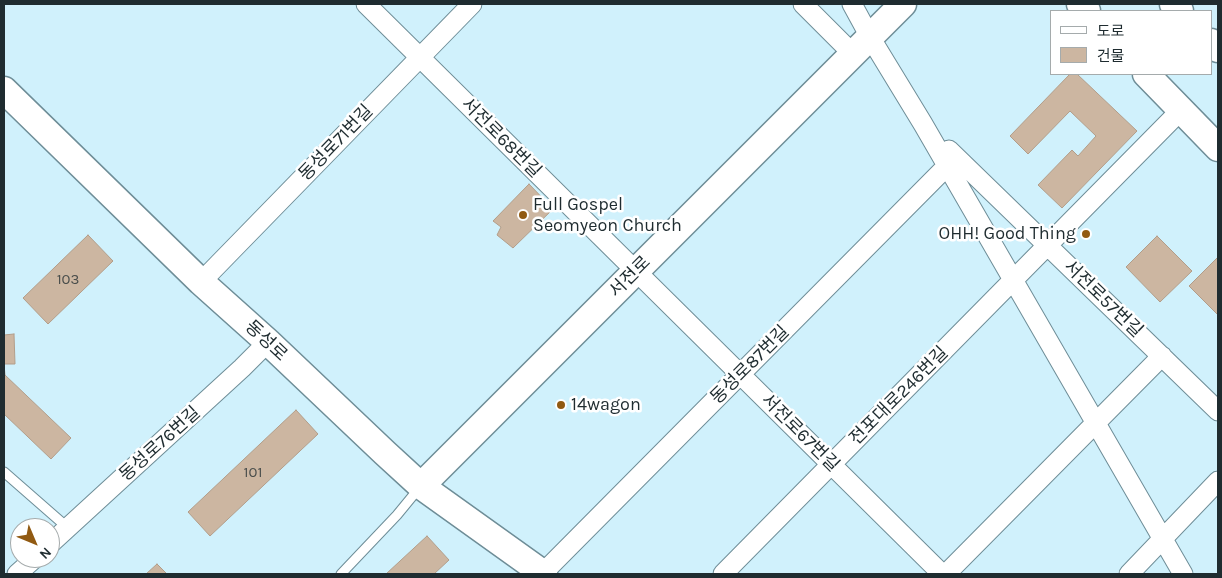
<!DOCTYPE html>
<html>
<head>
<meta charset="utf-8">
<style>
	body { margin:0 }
	#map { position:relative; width:1222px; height:578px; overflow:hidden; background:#d0f1fc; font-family:Karla,"Noto Sans KR",sans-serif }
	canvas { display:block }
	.frame { position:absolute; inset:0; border:5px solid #1f2c30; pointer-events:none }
	.legend { position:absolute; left:1050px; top:10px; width:162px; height:65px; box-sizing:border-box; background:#fff; border:1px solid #a5abac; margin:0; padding:6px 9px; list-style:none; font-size:15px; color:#1f2c30 }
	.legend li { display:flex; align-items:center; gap:10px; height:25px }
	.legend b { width:25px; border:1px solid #a5abac }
	.north { position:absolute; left:10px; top:518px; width:50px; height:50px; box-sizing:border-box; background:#fff; border:1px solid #a5abac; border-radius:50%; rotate:135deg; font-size:14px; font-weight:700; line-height:20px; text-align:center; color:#1f2c30 }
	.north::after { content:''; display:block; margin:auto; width:18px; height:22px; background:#915a12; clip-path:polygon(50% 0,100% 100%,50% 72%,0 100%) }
</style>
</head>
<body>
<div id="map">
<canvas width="1222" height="578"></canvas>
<div class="frame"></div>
<ul class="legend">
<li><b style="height:6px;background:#fff"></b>도로</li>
<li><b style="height:14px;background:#ccb6a1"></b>건물</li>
</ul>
<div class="north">N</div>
</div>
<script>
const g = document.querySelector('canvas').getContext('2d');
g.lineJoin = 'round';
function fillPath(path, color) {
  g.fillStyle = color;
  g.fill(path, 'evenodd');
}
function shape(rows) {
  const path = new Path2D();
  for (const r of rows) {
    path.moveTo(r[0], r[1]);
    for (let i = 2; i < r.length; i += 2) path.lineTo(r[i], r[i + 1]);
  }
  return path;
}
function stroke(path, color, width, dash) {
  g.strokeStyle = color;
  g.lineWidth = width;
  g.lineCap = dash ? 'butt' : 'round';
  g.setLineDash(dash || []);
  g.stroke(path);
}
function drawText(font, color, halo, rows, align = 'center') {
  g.font = font + ' Karla,"Noto Sans KR",sans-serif';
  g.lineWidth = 5;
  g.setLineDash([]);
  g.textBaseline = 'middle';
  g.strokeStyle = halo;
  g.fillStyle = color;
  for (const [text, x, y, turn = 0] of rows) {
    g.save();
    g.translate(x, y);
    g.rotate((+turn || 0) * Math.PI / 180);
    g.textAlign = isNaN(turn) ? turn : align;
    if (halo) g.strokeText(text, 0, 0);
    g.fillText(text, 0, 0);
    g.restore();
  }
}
const building = shape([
	[1070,74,1077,74,1137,131,1062,208,1038,185,1072,150,1078,156,1096,136,1070,111,1028,154,1010,136,1070,74],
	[529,184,553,209,513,248,497,235,501,227,493,221,529,184],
	[88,235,113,261,48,324,23,298,88,235],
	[1157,236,1192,271,1160,302,1126,267,1157,236],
	[1218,257,1218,315,1189,286,1218,257],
	[14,334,15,364,4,364,5,375,71,438,51,459,4,414,4,335,14,334],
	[296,410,318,434,210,536,188,512,296,410],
	[427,536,449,560,434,574,386,574,427,536],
	[157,564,167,574,146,574,157,564]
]);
const lane = shape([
	[4,472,68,528],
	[341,574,397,515,420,487]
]);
const street = shape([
	[366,4,942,574],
	[803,4,853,54],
	[852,4,870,37,923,124,1183,574],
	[949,150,1218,411],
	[201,282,472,4],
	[50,544,242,368,268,342],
	[543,573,956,157],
	[17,574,35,558],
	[723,574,1181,110],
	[946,574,1162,356],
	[1129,574,1218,481]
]);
const secondary = shape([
	[1080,4,1087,11],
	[1173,4,1180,11],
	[1211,42,1218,49],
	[1146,74,1218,148],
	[4,90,201,282,268,342,385,453,421,486,544,574],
	[421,486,903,4]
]);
const markers = [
	[523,215,5,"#915a12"],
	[1086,234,5,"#915a12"],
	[561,405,5,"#915a12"]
];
const numberNames = [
	["103",68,280],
	["101",253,473]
];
const streetNames = [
	["서전로68번길",501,138,45],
	["동성로71번길",336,143,-46],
	["서전로",630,277,-45],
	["서전로57번길",1103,299,44],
	["동성로",266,341,43],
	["동성로87번길",750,365,-45],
	["전포대로246번길",899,396,-45],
	["서전로67번길",800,433,45],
	["동성로76번길",160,444,-42]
];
const poiNames = [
	["Full Gospel",533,205],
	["Seomyeon Church",533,226],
	["OHH! Good Thing",1076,234,"right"],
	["14wagon",571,405]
];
fillPath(building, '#ccb6a1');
stroke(building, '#b29d89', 1);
stroke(lane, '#6e8d97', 11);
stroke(street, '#6e8d97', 21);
stroke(secondary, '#6e8d97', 29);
stroke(lane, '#fff', 9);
stroke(street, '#fff', 19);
stroke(secondary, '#fff', 26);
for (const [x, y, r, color] of markers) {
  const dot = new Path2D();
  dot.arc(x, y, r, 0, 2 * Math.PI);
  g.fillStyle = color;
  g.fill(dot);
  stroke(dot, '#fff', 2);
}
drawText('15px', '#4a4e4c', null, numberNames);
drawText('18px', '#1f2c30', '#fff', streetNames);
drawText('18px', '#1f2c30', '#fff', poiNames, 'left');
</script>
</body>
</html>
